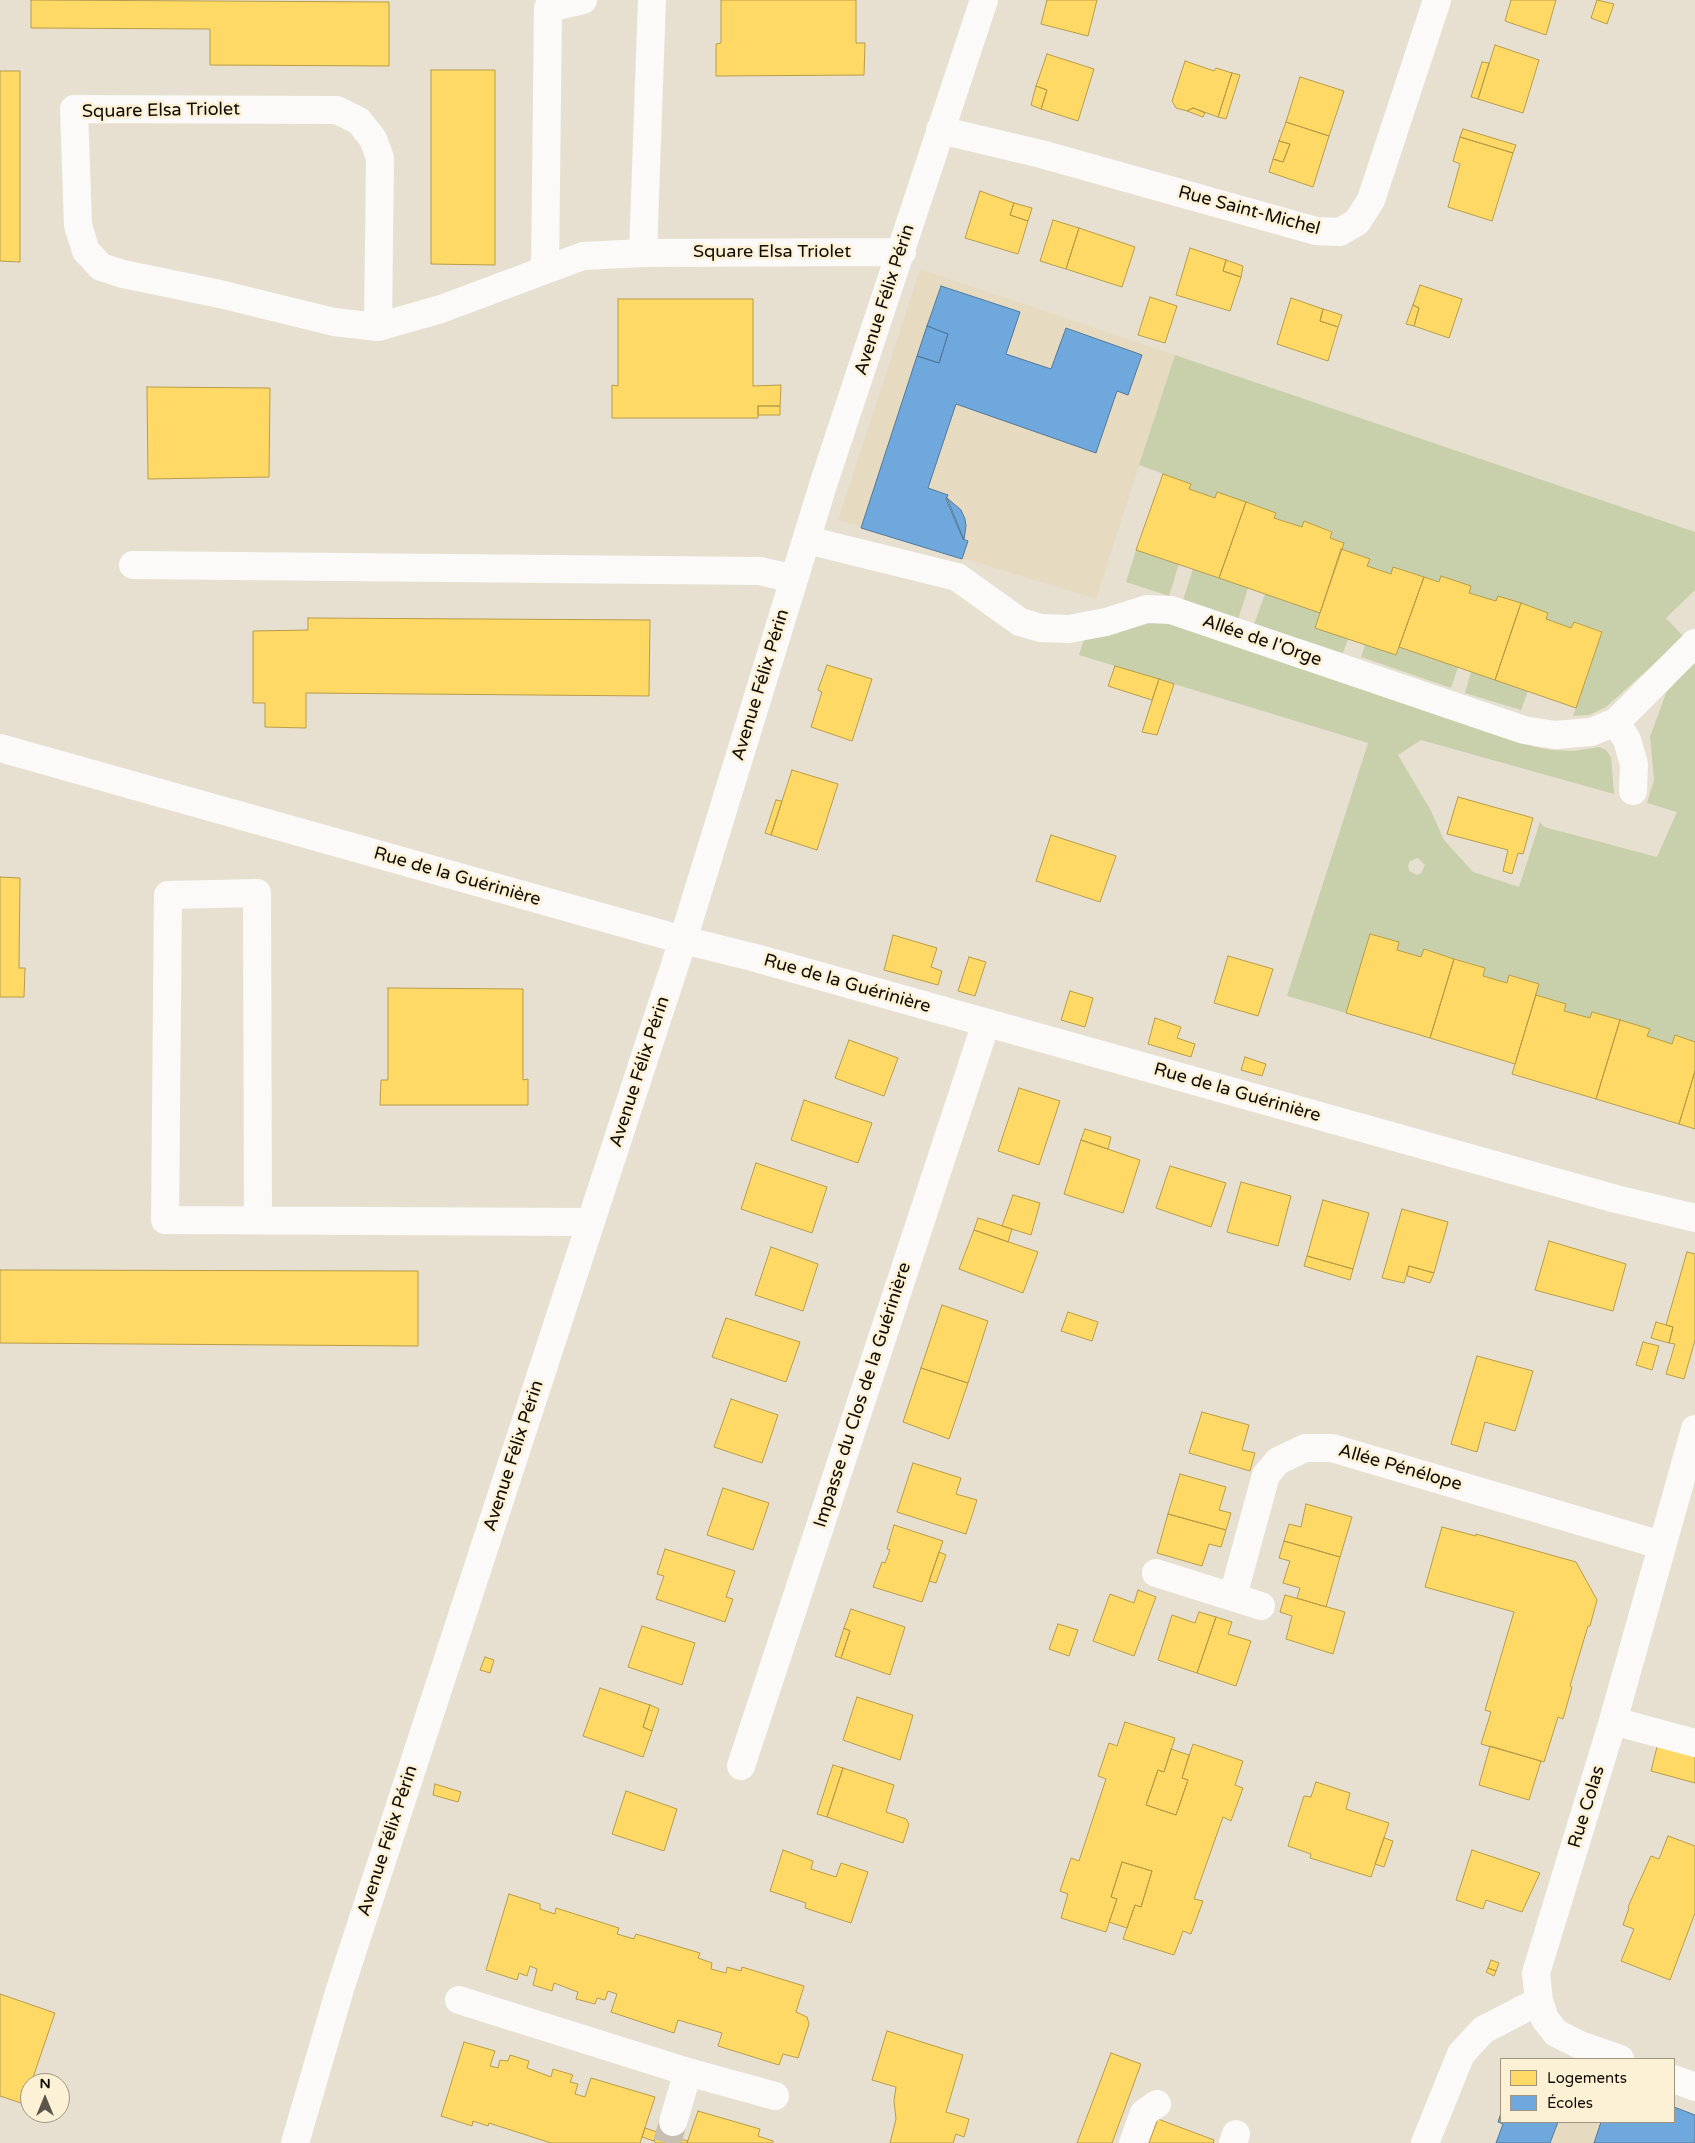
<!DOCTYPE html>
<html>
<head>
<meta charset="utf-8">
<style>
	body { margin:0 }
	#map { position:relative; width:1695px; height:2143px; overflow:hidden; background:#e7e0d1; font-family:"Varela Round",sans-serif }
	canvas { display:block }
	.legend { position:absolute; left:1500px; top:2058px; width:175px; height:65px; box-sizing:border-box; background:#fdf1d5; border:1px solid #9e9581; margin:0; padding:6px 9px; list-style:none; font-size:15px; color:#100c04 }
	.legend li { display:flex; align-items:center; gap:10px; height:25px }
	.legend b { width:25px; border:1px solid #9e9581 }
	.north { position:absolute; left:20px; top:2073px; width:50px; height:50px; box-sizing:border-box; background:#fdf1d5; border:1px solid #9e9581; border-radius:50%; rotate:0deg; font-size:14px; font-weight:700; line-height:20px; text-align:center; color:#100c04 }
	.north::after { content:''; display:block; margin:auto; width:18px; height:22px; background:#5b564c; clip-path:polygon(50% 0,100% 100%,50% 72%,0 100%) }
</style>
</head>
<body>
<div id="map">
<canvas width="1695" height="2143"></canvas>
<ul class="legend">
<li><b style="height:14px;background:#ffd966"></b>Logements</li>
<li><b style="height:14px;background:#6fa8dc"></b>Écoles</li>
</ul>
<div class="north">N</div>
</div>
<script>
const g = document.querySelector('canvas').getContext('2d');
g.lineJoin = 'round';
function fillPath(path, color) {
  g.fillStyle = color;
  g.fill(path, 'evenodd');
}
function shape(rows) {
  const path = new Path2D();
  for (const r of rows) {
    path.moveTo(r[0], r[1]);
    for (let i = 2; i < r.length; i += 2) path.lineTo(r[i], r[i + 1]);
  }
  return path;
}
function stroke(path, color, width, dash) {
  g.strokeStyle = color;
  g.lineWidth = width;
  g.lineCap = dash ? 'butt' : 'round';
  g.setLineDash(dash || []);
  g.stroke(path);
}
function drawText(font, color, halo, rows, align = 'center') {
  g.font = font + ' "Varela Round",sans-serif';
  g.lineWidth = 5;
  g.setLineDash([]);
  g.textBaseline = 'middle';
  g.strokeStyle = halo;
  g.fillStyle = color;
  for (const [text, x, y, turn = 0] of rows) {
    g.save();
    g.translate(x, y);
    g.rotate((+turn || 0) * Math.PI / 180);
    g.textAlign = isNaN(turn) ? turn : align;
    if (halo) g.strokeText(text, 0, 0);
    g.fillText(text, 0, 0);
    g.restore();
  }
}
const built = shape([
	[920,269,1175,355,1096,599,838,520],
	[1674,2107,1695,2115,1695,2143,1496,2143,1503,2124,1498,2122,1501,2113,1501,2122,1674,2122]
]);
const green = shape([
	[1175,355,1695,532,1695,590,1666,618,1684,637,1606,707,1589,715,1573,716,1602,631,1574,622,1571,628,1546,619,1548,613,1498,596,1496,601,1469,593,1471,586,1441,576,1439,582,1393,567,1391,574,1367,566,1370,559,1341,549,1330,538,1332,531,1304,522,1302,527,1274,518,1276,513,1217,492,1215,498,1189,489,1191,484,1139,465],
	[1136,550,1179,564,1169,596,1126,582],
	[1193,569,1248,588,1238,620,1183,600],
	[1265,594,1320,613,1315,628,1348,639,1343,653,1254,624],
	[1166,620,1535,747,1551,750,1573,751,1599,747,1606,750,1611,757,1614,794,1421,740,1398,755,1431,811,1444,840,1473,872,1519,887,1540,822,1544,827,1657,857,1677,812,1647,803,1654,780,1650,737,1666,693,1686,670,1695,663,1695,1042,1675,1036,1672,1044,1647,1036,1649,1029,1592,1012,1590,1018,1564,1011,1566,1004,1536,995,1539,984,1510,975,1507,983,1483,976,1485,968,1424,949,1421,957,1397,950,1399,942,1370,934,1346,1013,1287,996,1368,743,1079,655,1085,636,1124,625],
	[1418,858,1425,865,1421,873,1417,875,1409,871,1408,866,1410,861],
	[1365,645,1396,655,1399,647,1458,667,1451,688,1361,657],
	[1471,672,1528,691,1521,710,1465,693]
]);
const homes = shape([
	[31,0,389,2,389,66,210,65,210,29,31,28,31,0],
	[721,0,856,0,856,43,865,43,864,75,716,76,716,44,721,43,721,0],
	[1047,0,1097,0,1088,36,1041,24,1047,0],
	[1511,0,1556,0,1546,35,1505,21,1511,0],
	[1597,0,1614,4,1607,24,1591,18,1597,0],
	[1495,45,1539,60,1523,113,1478,99,1495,45],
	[1047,54,1094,69,1078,121,1041,109,1047,90,1036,86,1047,54],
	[1185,61,1214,71,1216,68,1232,73,1218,117,1193,108,1187,111,1176,108,1172,101,1185,61],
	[1482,62,1489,63,1478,99,1471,97,1482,62],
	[431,70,495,70,495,265,431,264,431,70],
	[0,71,20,71,20,262,0,261,0,71],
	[1232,73,1240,75,1226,119,1218,117,1232,73],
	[1300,77,1344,91,1329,136,1286,122,1300,77],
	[1036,86,1047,90,1041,109,1031,105,1036,86],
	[1193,108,1205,113,1203,117,1187,111,1193,108],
	[1286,122,1329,136,1313,187,1269,172,1273,159,1283,162,1290,144,1279,141,1286,122],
	[1463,129,1516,145,1513,153,1460,137,1463,129],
	[1460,137,1513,153,1492,221,1448,207,1460,164,1453,161,1460,137],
	[1279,141,1290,144,1283,162,1273,159,1279,141],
	[980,191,1014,203,1010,215,1028,221,1018,254,965,238,980,191],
	[1014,203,1032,208,1028,221,1010,215,1014,203],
	[1053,220,1079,228,1066,269,1040,261,1053,220],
	[1079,228,1135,247,1122,287,1066,269,1079,228],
	[1190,248,1226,260,1223,271,1241,277,1230,311,1176,295,1190,248],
	[1226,260,1243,266,1241,277,1223,271,1226,260],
	[1420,285,1462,299,1449,338,1414,326,1419,308,1413,305,1420,285],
	[1150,297,1177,306,1165,343,1138,335,1150,297],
	[1291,298,1323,309,1320,321,1338,327,1328,361,1277,344,1291,298],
	[618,299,753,299,753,386,781,385,780,406,758,406,758,418,612,418,612,385,618,386,618,299],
	[1413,305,1419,308,1414,326,1406,324,1413,305],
	[1323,309,1342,315,1338,327,1320,321,1323,309],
	[147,387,270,388,269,477,148,479,147,387],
	[758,406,780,406,780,415,758,415,758,406],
	[1163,474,1191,484,1189,489,1215,498,1217,492,1246,502,1219,578,1136,550,1163,474],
	[1246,502,1276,513,1274,518,1302,527,1304,521,1332,532,1330,538,1344,543,1320,613,1219,578,1246,502],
	[1341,549,1370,559,1367,566,1391,574,1393,567,1424,577,1396,655,1315,628,1341,549],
	[1441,576,1471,586,1469,593,1496,601,1498,596,1521,603,1495,680,1399,647,1424,577,1439,582,1441,576],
	[1521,603,1548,613,1546,619,1571,628,1574,622,1602,632,1576,708,1495,680,1521,603],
	[308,618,650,620,649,696,306,693,306,728,265,727,265,703,253,703,253,631,308,630,308,618],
	[827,665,872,679,852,741,811,727,822,692,818,690,827,665],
	[1115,666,1159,679,1152,700,1108,686,1115,666],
	[1159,679,1174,684,1157,735,1142,732,1159,679],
	[792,770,838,784,817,850,771,835,792,770],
	[1458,797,1533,818,1523,854,1518,853,1512,874,1503,871,1508,850,1447,834,1458,797],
	[776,800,782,801,771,835,765,833,776,800],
	[1051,835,1116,856,1100,902,1036,881,1051,835],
	[0,877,20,878,19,968,25,968,24,997,0,997,0,877],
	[1370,934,1399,942,1397,950,1421,957,1424,949,1454,959,1430,1038,1346,1013,1370,934],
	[893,935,937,948,931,967,942,971,938,985,884,970,893,935],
	[1228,956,1273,969,1258,1016,1214,1003,1228,956],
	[969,957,986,962,975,996,958,991,969,957],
	[1454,959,1485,968,1483,976,1507,983,1509,975,1539,984,1515,1064,1430,1038,1454,959],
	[388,988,523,989,523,1080,528,1079,528,1105,380,1105,381,1080,388,1080,388,988],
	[1070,991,1093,998,1085,1027,1061,1020,1070,991],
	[1536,995,1566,1004,1564,1011,1590,1018,1592,1012,1620,1020,1596,1099,1512,1074,1536,995],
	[1155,1018,1181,1027,1177,1038,1195,1044,1191,1057,1148,1044,1155,1018],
	[1620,1020,1650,1029,1647,1036,1672,1044,1675,1035,1695,1042,1695,1071,1679,1124,1596,1099,1620,1020],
	[849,1040,898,1058,884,1096,835,1078,849,1040],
	[1245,1057,1266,1064,1262,1076,1241,1070,1245,1057],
	[1695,1071,1695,1129,1679,1124,1695,1071],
	[1019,1088,1060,1101,1039,1165,998,1151,1019,1088],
	[804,1100,872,1123,858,1163,791,1140,804,1100],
	[1085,1129,1111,1137,1108,1149,1081,1140,1085,1129],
	[1081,1140,1140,1160,1123,1213,1064,1194,1081,1140],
	[756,1163,827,1187,812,1233,741,1209,756,1163],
	[1170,1166,1226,1183,1211,1227,1156,1208,1170,1166],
	[1241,1182,1291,1196,1278,1246,1227,1232,1241,1182],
	[1013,1195,1040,1203,1031,1235,1002,1226,1013,1195],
	[1323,1200,1369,1213,1353,1269,1307,1256,1323,1200],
	[1402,1209,1448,1222,1434,1273,1409,1266,1404,1283,1382,1278,1402,1209],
	[978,1218,1012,1229,1008,1242,974,1230,978,1218],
	[974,1230,1038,1252,1023,1293,959,1269,974,1230],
	[1549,1241,1626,1264,1613,1311,1535,1290,1549,1241],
	[771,1247,818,1264,803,1311,755,1295,771,1247],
	[1687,1252,1695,1254,1695,1340,1684,1379,1666,1374,1675,1344,1669,1343,1673,1327,1666,1325,1687,1252],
	[1307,1256,1353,1269,1350,1280,1304,1266,1307,1256],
	[1409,1266,1434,1273,1430,1283,1407,1276,1409,1266],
	[0,1270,418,1271,418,1346,0,1343,0,1270],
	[942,1305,988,1321,968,1383,921,1368,942,1305],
	[1068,1312,1098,1322,1092,1341,1061,1331,1068,1312],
	[726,1318,800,1342,786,1382,712,1357,726,1318],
	[1656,1322,1673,1327,1669,1343,1651,1338,1656,1322],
	[1643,1342,1659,1346,1652,1370,1636,1365,1643,1342],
	[1477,1356,1533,1371,1515,1431,1485,1422,1477,1452,1451,1444,1477,1356],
	[921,1368,968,1383,949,1439,903,1422,921,1368],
	[731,1399,778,1415,762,1463,714,1447,731,1399],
	[1202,1412,1249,1425,1242,1450,1255,1453,1250,1471,1189,1453,1202,1412],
	[913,1463,961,1478,956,1494,977,1500,966,1534,897,1512,913,1463],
	[1180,1474,1226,1487,1219,1510,1231,1513,1226,1530,1168,1514,1180,1474],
	[723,1488,769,1503,753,1550,707,1535,723,1488],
	[1306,1504,1352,1517,1340,1557,1284,1541,1289,1524,1301,1527,1306,1504],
	[1168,1514,1226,1530,1221,1547,1209,1544,1202,1566,1157,1553,1168,1514],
	[894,1525,943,1541,922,1602,873,1587,882,1562,885,1563,890,1550,887,1549,894,1525],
	[1442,1527,1476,1536,1476,1534,1576,1562,1597,1600,1590,1626,1588,1626,1570,1686,1572,1687,1563,1719,1558,1717,1544,1762,1481,1744,1491,1712,1485,1710,1514,1612,1425,1587,1442,1527],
	[1284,1541,1340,1557,1326,1607,1297,1598,1300,1588,1283,1583,1290,1561,1279,1558,1284,1541],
	[665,1549,735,1571,726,1597,733,1599,725,1622,656,1599,664,1576,657,1574,665,1549],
	[939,1552,946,1555,936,1583,929,1581,939,1552],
	[1138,1590,1156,1597,1134,1656,1093,1641,1110,1594,1134,1603,1138,1590],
	[1285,1595,1345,1612,1333,1654,1286,1639,1292,1616,1280,1612,1285,1595],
	[851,1609,905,1627,890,1675,841,1658,850,1631,844,1628,851,1609],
	[1199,1612,1216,1617,1197,1673,1158,1660,1172,1615,1195,1623,1199,1612],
	[1216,1617,1232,1622,1228,1634,1251,1641,1236,1686,1197,1673,1216,1617],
	[1058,1624,1078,1630,1069,1656,1049,1649,1058,1624],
	[642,1626,695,1643,682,1685,628,1667,642,1626],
	[844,1628,850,1631,841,1658,835,1656,844,1628],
	[485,1657,494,1660,490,1673,480,1670,485,1657],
	[600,1688,650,1705,643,1727,652,1731,643,1757,583,1736,600,1688],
	[857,1697,913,1715,900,1760,843,1740,857,1697],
	[650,1705,659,1709,652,1731,643,1727,650,1705],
	[1125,1722,1175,1738,1164,1772,1158,1770,1146,1805,1176,1815,1188,1780,1182,1778,1193,1744,1243,1761,1235,1785,1243,1788,1231,1821,1223,1817,1194,1899,1203,1901,1191,1934,1183,1931,1174,1955,1123,1939,1135,1905,1141,1907,1152,1871,1122,1862,1111,1897,1117,1899,1106,1932,1061,1918,1068,1894,1060,1891,1071,1858,1079,1861,1106,1779,1098,1776,1109,1743,1117,1746,1125,1722],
	[1658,1743,1695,1753,1695,1783,1651,1771,1658,1743],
	[1490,1746,1541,1761,1529,1800,1479,1785,1490,1746],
	[1171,1749,1189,1755,1182,1778,1188,1780,1176,1815,1146,1805,1158,1770,1164,1772,1171,1749],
	[833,1765,843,1768,827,1817,817,1814,833,1765],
	[843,1768,894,1785,886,1812,906,1819,909,1824,903,1843,827,1817,843,1768],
	[1316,1782,1350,1793,1346,1809,1389,1823,1371,1877,1310,1858,1311,1854,1288,1846,1304,1796,1311,1797,1316,1782],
	[435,1784,461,1792,458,1802,433,1795,435,1784],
	[626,1791,677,1809,664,1851,612,1834,626,1791],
	[1668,1836,1695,1846,1695,1913,1670,1980,1621,1961,1634,1929,1623,1925,1629,1908,1628,1907,1651,1856,1659,1859,1668,1836],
	[1384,1838,1393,1841,1384,1867,1375,1864,1384,1838],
	[783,1850,813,1861,811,1869,836,1877,841,1863,868,1872,851,1923,805,1908,806,1903,770,1891,783,1850],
	[1472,1850,1540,1873,1522,1912,1486,1900,1483,1909,1456,1900,1472,1850],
	[1122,1862,1152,1871,1141,1907,1135,1905,1127,1928,1109,1922,1117,1899,1111,1897,1122,1862],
	[509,1894,540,1904,540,1909,555,1914,556,1908,619,1928,617,1934,634,1939,636,1934,700,1953,698,1958,712,1963,711,1969,726,1973,727,1967,741,1971,742,1967,804,1986,796,2012,807,2017,809,2024,798,2058,783,2054,779,2065,718,2046,722,2033,678,2020,674,2033,611,2012,617,1994,608,1991,605,2000,597,1998,595,2004,576,1999,578,1992,554,1983,552,1991,533,1985,537,1969,530,1966,527,1976,519,1973,517,1980,486,1970,509,1894],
	[1491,1960,1499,1963,1496,1971,1488,1968,1491,1960],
	[1488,1968,1496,1971,1494,1976,1486,1972,1488,1968],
	[0,1994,55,2013,24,2104,0,2096,0,1994],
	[887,2031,963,2055,946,2112,969,2119,964,2137,956,2134,953,2143,890,2143,896,2119,894,2101,896,2087,872,2080,887,2031],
	[464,2042,495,2051,490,2066,498,2068,500,2060,508,2061,510,2055,529,2061,527,2068,551,2077,553,2069,573,2075,570,2082,578,2084,575,2094,585,2097,591,2078,655,2097,640,2143,551,2143,489,2123,488,2126,473,2121,472,2126,441,2116,464,2042],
	[1111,2053,1141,2064,1112,2143,1077,2143,1111,2053],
	[698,2111,760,2129,758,2136,773,2141,773,2143,687,2143,698,2111],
	[1158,2119,1214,2140,1213,2143,1149,2143,1158,2119],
	[659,2126,679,2132,674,2143,656,2143,654,2141,659,2126],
	[645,2128,657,2132,654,2141,642,2137,645,2128],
	[676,2138,688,2141,687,2143,674,2143,676,2138]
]);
const schools = shape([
	[941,286,1020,312,1006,354,1051,369,1066,328,1142,355,1128,395,1117,391,1096,453,956,404,928,488,948,495,946,499,963,539,968,541,962,559,861,528,917,356,939,363,948,334,927,326,941,286],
	[927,326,948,334,939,363,917,356,927,326],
	[947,498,961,510,965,519,966,526,964,540,947,498],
	[1674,2107,1695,2115,1695,2143,1594,2143,1601,2122,1674,2122,1674,2107],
	[1501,2113,1501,2122,1558,2122,1550,2143,1496,2143,1503,2124,1498,2122,1501,2113]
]);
const minorTunnel = shape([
	[667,2143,673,2122]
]);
const minor = shape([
	[940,130,1041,154,1316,231,1340,232,1357,222,1371,200,1437,0],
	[643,253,902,252],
	[545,270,548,8,583,0],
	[378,327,380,158,373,139,359,121,337,110,74,109,78,225,86,251,101,267,123,274,220,294,334,322,378,327,441,309,583,256,643,253,652,0],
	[807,540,957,577,1020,622,1041,628,1069,629,1106,622,1147,609,1171,610,1524,730,1555,735,1591,732,1616,722,1695,643],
	[133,565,760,571,794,579],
	[1616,722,1627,740,1634,764,1633,791],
	[0,748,683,940,752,957,1616,1199,1695,1218],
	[258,1220,257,893,168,895,165,1220,591,1222],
	[1156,1573,1261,1606],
	[1233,1596,1266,1475,1278,1461,1305,1448,1332,1448,1661,1545],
	[1613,1721,1695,1743],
	[741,1766,986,1023],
	[459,2000,688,2072,673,2122],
	[1620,2059,1580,2045,1556,2033,1545,2019,1539,2001,1536,1973,1613,1721,1695,1429],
	[688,2072,775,2096],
	[1674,2079,1695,2087],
	[295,2143,340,1989,683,940,824,482,984,0],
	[1133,2143,1144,2113,1157,2104],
	[1233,2143,1236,2134],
	[1425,2143,1461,2054,1483,2030,1539,2001]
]);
const streetNames = [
	["Square Elsa Triolet",161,111,-1],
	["Rue Saint-Michel",1249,211,15],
	["Square Elsa Triolet",772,252],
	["Avenue Félix Périn",885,300,-72],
	["Allée de l'Orge",1262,641,19],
	["Avenue Félix Périn",761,685,-73],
	["Rue de la Guérinière",457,877,16],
	["Rue de la Guérinière",847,984,16],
	["Avenue Félix Périn",640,1072,-72],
	["Rue de la Guérinière",1237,1093,16],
	["Impasse du Clos de la Guérinière",863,1395,-72],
	["Avenue Félix Périn",514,1456,-72],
	["Allée Pénélope",1400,1468,16],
	["Rue Colas",1587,1807,-73],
	["Avenue Félix Périn",388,1841,-72]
];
fillPath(built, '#e6dbc1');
fillPath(green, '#c7cfab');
fillPath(homes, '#ffd966');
stroke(homes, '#b79c49', 1);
fillPath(schools, '#6fa8dc');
stroke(schools, '#52799b', 1);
stroke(minorTunnel, '#c7c0b2', 28, [28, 14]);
stroke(minor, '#fbfaf8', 28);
drawText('18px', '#100c04', '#fdf1d5', streetNames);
</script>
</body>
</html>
